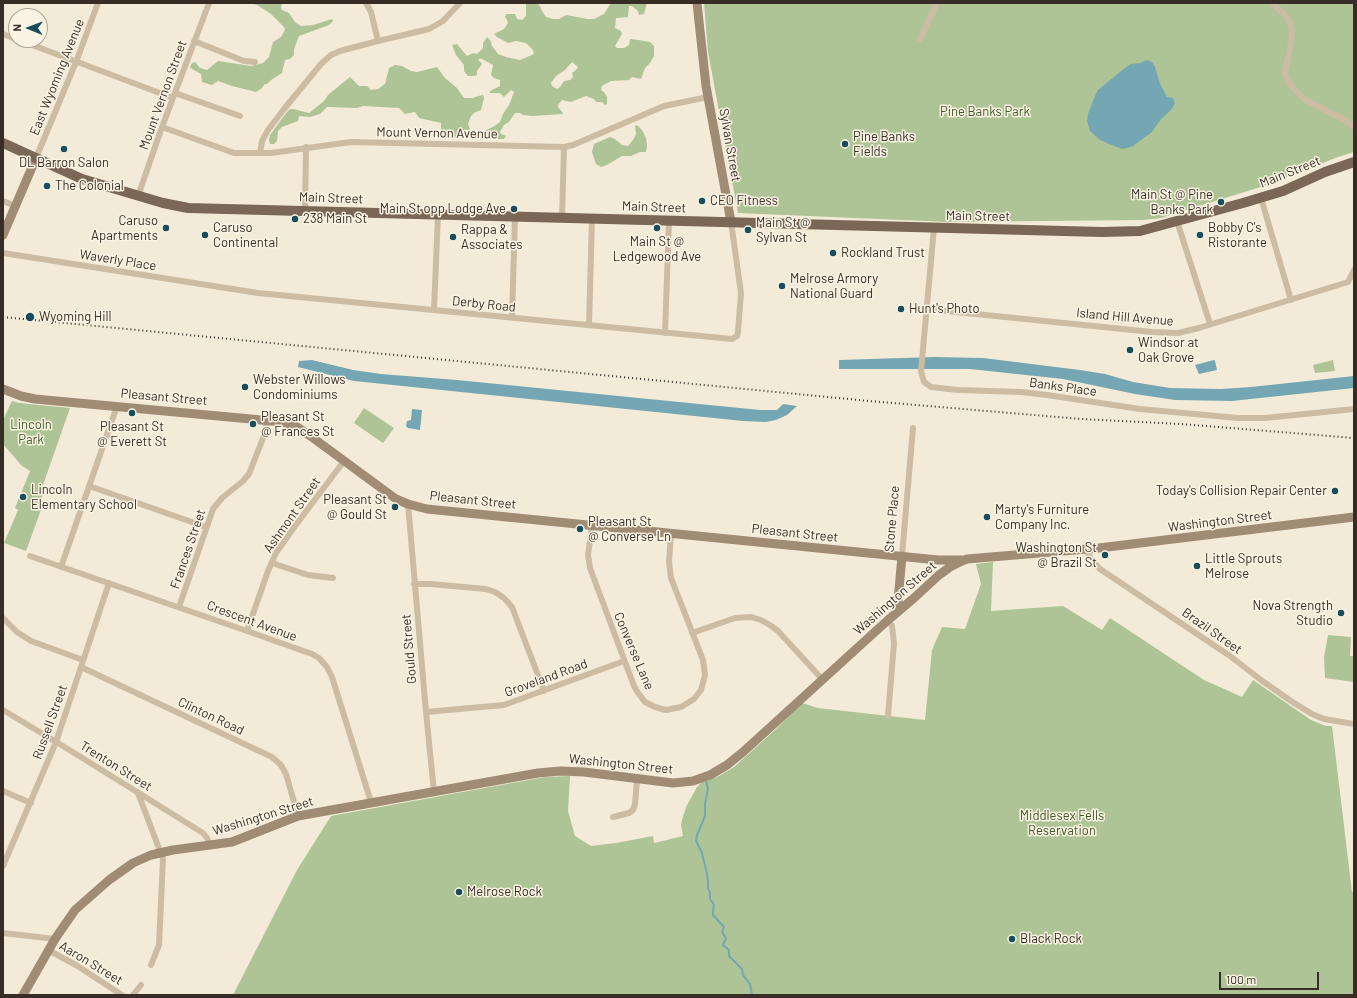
<!DOCTYPE html>
<html>
<head>
<meta charset="utf-8">
<style>
	body { margin:0 }
	#map { position:relative; width:1357px; height:998px; overflow:hidden; background:#f3ebd8; font-family:Barlow,sans-serif }
	canvas { display:block }
	.frame { position:absolute; inset:0; border:4px solid #372d26; pointer-events:none }
	.north { position:absolute; left:8px; top:8px; width:40px; height:40px; box-sizing:border-box; background:#fbf4e4; border:1px solid #ada498; border-radius:50%; rotate:271deg; font-size:11px; font-weight:700; line-height:16px; text-align:center; color:#372d26 }
	.north::after { content:''; display:block; margin:auto; width:14px; height:18px; background:#174d5c; clip-path:polygon(50% 0,100% 100%,50% 72%,0 100%) }
	.scale { position:absolute; left:1219px; top:972px; width:100px; height:18px; box-sizing:border-box; border:2px solid #372d26; border-top:0; padding-left:5px; font-size:12px; line-height:14px; white-space:nowrap; color:#372d26; -webkit-text-stroke:3px #fbf4e4; paint-order:stroke }
</style>
</head>
<body>
<div id="map">
<canvas width="1357" height="998"></canvas>
<div class="frame"></div>
<div class="north">N</div>
<div class="scale">100 m</div>
</div>
<script>
const g = document.querySelector('canvas').getContext('2d');
g.lineJoin = 'round';
function fillPath(path, color) {
  g.fillStyle = color;
  g.fill(path, 'evenodd');
}
function shape(rows) {
  const path = new Path2D();
  for (const r of rows) {
    path.moveTo(r[0], r[1]);
    for (let i = 2; i < r.length; i += 2) path.lineTo(r[i], r[i + 1]);
  }
  return path;
}
function stroke(path, color, width, dash) {
  g.strokeStyle = color;
  g.lineWidth = width;
  g.lineCap = dash ? 'butt' : 'round';
  g.setLineDash(dash || []);
  g.stroke(path);
}
function drawText(font, color, halo, rows, align = 'center') {
  g.font = font + ' Barlow,sans-serif';
  g.lineWidth = 3;
  g.setLineDash([]);
  g.textBaseline = 'middle';
  g.strokeStyle = halo;
  g.fillStyle = color;
  for (const [text, x, y, turn = 0] of rows) {
    g.save();
    g.translate(x, y);
    g.rotate((+turn || 0) * Math.PI / 180);
    g.textAlign = isNaN(turn) ? turn : align;
    if (halo) g.strokeText(text, 0, 0);
    g.fillText(text, 0, 0);
    g.restore();
  }
}
const green = shape([
	[251,3,265,3,270,4,282,3,281,8,282,10,289,13,295,22,301,26,313,25,332,19,333,21,329,25,299,36,294,49,294,55,290,59,285,60,282,73,271,80,267,84,265,84,261,89,256,92,232,86,218,81,212,85,202,82,201,74,192,69,190,67,192,63,195,62,200,68,207,70,218,61,251,66,263,63,269,57,273,42,281,37,284,32,285,28,271,14,257,5],
	[526,3,537,3,540,6,542,11,546,17,553,19,559,19,566,15,588,19,594,19,604,14,611,3,647,3,644,14,639,15,638,11,632,6,629,6,628,17,616,18,615,28,621,31,622,34,615,46,617,48,624,48,629,45,630,39,632,39,650,42,654,46,654,56,650,63,645,68,641,79,632,77,629,80,611,81,602,86,601,90,604,92,607,97,607,104,605,105,602,102,596,102,594,99,586,96,571,102,562,100,558,105,558,107,563,113,562,114,533,116,523,115,520,113,515,113,509,122,504,125,500,132,501,134,506,136,504,139,472,139,472,136,493,127,500,122,503,114,509,105,514,92,511,90,504,97,500,93,490,93,490,91,500,86,500,80,494,78,491,75,493,65,482,59,478,59,482,64,477,71,477,75,475,76,468,76,464,71,464,65,456,55,452,45,457,44,467,56,473,53,477,54,483,48,483,43,487,37,491,41,492,46,498,54,506,57,520,60,534,54,533,50,526,43,516,41,508,43,497,37,494,34,504,29,508,23,507,20,505,17,506,14,515,14,517,19,522,20,526,16],
	[572,62,578,67,576,70,572,73,573,77,570,80,564,81,560,87,557,89,552,86,551,83,556,76,565,70],
	[704,3,1354,3,1354,152,1338,157,1267,185,1161,218,1143,220,948,222,738,213,708,52],
	[395,65,402,66,411,71,417,72,437,67,445,78,457,88,464,98,473,98,478,96,483,95,484,98,481,110,474,113,471,116,468,124,470,130,464,130,460,137,443,138,441,135,441,123,419,118,415,112,405,114,399,108,363,106,357,108,327,107,320,114,310,117,299,116,298,121,282,127,278,131,277,141,274,144,270,144,269,140,270,135,286,113,290,109,293,109,309,113,324,101,328,95,350,77,359,86,367,86,371,90,378,89,385,84,389,68],
	[637,125,642,130,646,138,647,146,646,152,640,152,631,156,622,156,607,165,601,167,596,164,592,152,594,144,610,137,615,139,622,145,628,146,633,140,636,134,635,126],
	[1333,360,1335,371,1315,373,1313,365],
	[12,401,19,403,70,408,43,485,41,510,26,551,4,543,18,510,15,508,30,471,22,466,3,444,3,420],
	[364,408,394,428,383,443,354,423],
	[993,562,991,611,1063,606,1102,630,1110,618,1204,680,1242,697,1253,680,1311,720,1326,726,1332,726,1352,892,1354,891,1354,995,233,995,297,870,331,816,545,777,570,776,568,811,575,836,591,846,616,843,653,836,654,843,683,836,681,825,682,820,686,807,697,787,701,783,719,776,734,767,775,730,802,703,818,708,925,720,932,650,942,627,965,629,981,584,976,564],
	[1328,635,1351,637,1350,656,1354,656,1354,682,1325,678,1324,657]
]);
const water = shape([
	[1147,60,1152,62,1155,67,1160,84,1167,97,1173,98,1175,103,1171,110,1161,119,1152,132,1133,146,1128,148,1122,149,1109,144,1100,140,1090,131,1087,121,1088,114,1095,96,1098,90,1125,68,1131,64,1140,63],
	[934,357,983,358,1080,370,1105,374,1133,382,1170,388,1221,389,1251,387,1354,376,1354,388,1232,401,1175,400,1135,394,1063,379,970,369,839,369,839,360],
	[312,360,353,370,381,374,457,380,760,410,777,410,783,404,797,406,787,415,776,420,766,422,743,421,354,381,298,367,299,361],
	[1214,360,1215,361,1217,370,1199,374,1195,365],
	[412,409,422,410,420,430,408,428,406,426,407,421,411,420]
]);
const stream = shape([
	[706,781,708,788,705,804,705,816,697,835,696,841,702,853,707,874,708,881,708,888,710,893,710,899,714,905,713,911,713,915,724,927,722,932,726,938,723,945,729,950,729,956,742,969,743,975,750,984,752,995]
]);
const street = shape([
	[366,3,371,12,378,41,429,29,443,21,460,3],
	[1272,3,1285,15,1289,20,1291,26,1292,38,1285,72,1289,83,1304,99,1348,122,1354,128],
	[3,34,16,39],
	[920,39,937,3],
	[19,40,173,98],
	[194,41,244,61,255,62],
	[175,93,240,116],
	[162,127,234,153,271,153,351,142,564,147,573,145,664,106,708,97],
	[260,153,262,141,268,130,284,109,321,64,331,55,340,51,378,41],
	[36,158,76,62,98,3],
	[138,196,162,127,209,3],
	[1261,198,1291,300],
	[3,201,15,206],
	[305,210,306,147],
	[562,218,564,147],
	[1177,221,1210,324],
	[934,228,921,371,924,382,931,387,958,390,1021,392,1047,395,1140,409,1238,418,1265,418,1354,409],
	[3,253,258,293,732,339,737,336,738,332,741,293,731,222],
	[927,309,1152,332,1178,333,1199,328,1348,282,1354,270],
	[434,310,438,214],
	[512,318,515,216],
	[589,325,592,218],
	[665,333,669,221],
	[89,486,206,527],
	[408,504,426,712,434,792],
	[592,526,588,555,590,568,634,686,638,693,645,702,655,707,666,710,681,707,694,699,701,690,705,675,703,660,671,578,669,562,671,533],
	[1087,550,1090,558,1100,569,1230,656,1261,680,1291,701,1312,714,1324,719,1354,724],
	[30,556,247,631,312,654,319,658,327,667,332,677,371,802],
	[902,556,913,428],
	[272,563,308,575,333,578],
	[61,567,117,406],
	[414,584,431,584,486,589,495,592,504,598,512,607,544,691],
	[179,607,213,509,222,498,243,481,249,474,265,433,267,420],
	[3,618,17,632,31,641,83,660],
	[247,631,268,571,276,553,295,526,344,461],
	[692,633,735,618,751,617,761,620,770,625,778,631,823,680],
	[81,667,272,757,281,765,286,774,298,816],
	[3,710,63,746,203,833,207,838,210,846],
	[426,712,504,705,624,661],
	[888,716,894,643,892,626,888,620],
	[3,791,31,803],
	[138,793,163,859,159,945,151,965],
	[613,817,629,813,633,810,635,804,637,780],
	[3,866,56,742,109,583],
	[3,933,55,939],
	[48,950,76,965,122,995],
	[133,995,141,985]
]);
const secondary = shape([
	[697,3,706,86,731,222],
	[3,235,36,158],
	[3,389,21,396,35,399,283,422,297,427,309,435,396,499,408,504,427,509,938,560,962,560],
	[897,612,902,556],
	[23,995,55,939,75,910,109,880,133,863,151,855,173,850,232,842,298,816,538,773,560,771,584,772,673,783,693,781,710,775,727,765,743,752,888,620,914,598,939,575,950,567,962,561,967,559,1099,548,1354,517]
]);
const primary = shape([
	[3,143,82,179,163,203,188,208,1102,232,1140,231,1243,203,1283,191,1325,172,1354,162]
]);
const rail = shape([
	[3,317,869,401,1081,419,1181,424,1354,438]
]);
const markers = [
	[845,144,4,"#174d5c"],
	[64,149,4,"#174d5c"],
	[47,186,4,"#174d5c"],
	[702,201,4,"#174d5c"],
	[1221,202,4,"#174d5c"],
	[514,209,4,"#174d5c"],
	[295,219,4,"#174d5c"],
	[166,228,4,"#174d5c"],
	[657,228,4,"#174d5c"],
	[748,230,4,"#174d5c"],
	[205,235,4,"#174d5c"],
	[1200,235,4,"#174d5c"],
	[453,237,4,"#174d5c"],
	[833,253,4,"#174d5c"],
	[782,286,4,"#174d5c"],
	[901,309,4,"#174d5c"],
	[30,317,5,"#174d5c"],
	[1130,350,4,"#174d5c"],
	[245,387,4,"#174d5c"],
	[132,413,4,"#174d5c"],
	[253,424,4,"#174d5c"],
	[1335,491,4,"#174d5c"],
	[23,497,4,"#174d5c"],
	[395,507,4,"#174d5c"],
	[987,517,4,"#174d5c"],
	[580,529,4,"#174d5c"],
	[1105,555,4,"#174d5c"],
	[1197,566,4,"#174d5c"],
	[1341,613,4,"#174d5c"],
	[459,892,4,"#174d5c"],
	[1012,939,4,"#174d5c"]
];
const streetNames = [
	["East Wyoming Avenue",57,77,-68],
	["Mount Vernon Street",163,95,-70],
	["Mount Vernon Avenue",437,133,1],
	["Sylvan Street",730,145,80],
	["Main Street",1290,172,-22],
	["Main Street",331,198,2],
	["Main Street",654,207,2],
	["Main Street",978,216,1],
	["Waverly Place",118,260,9],
	["Derby Road",484,304,6],
	["Island Hill Avenue",1125,317,5],
	["Banks Place",1063,387,8],
	["Pleasant Street",164,397,5],
	["Pleasant Street",473,500,6],
	["Ashmont Street",292,515,-55],
	["Stone Place",892,519,-85],
	["Washington Street",1220,521,-7],
	["Pleasant Street",795,533,6],
	["Frances Street",188,549,-71],
	["Washington Street",895,598,-41],
	["Crescent Avenue",252,621,20],
	["Brazil Street",1212,631,35],
	["Gould Street",409,649,-95],
	["Converse Lane",634,651,67],
	["Groveland Road",546,678,-20],
	["Clinton Road",211,716,25],
	["Russell Street",50,722,-70],
	["Washington Street",621,764,6],
	["Trenton Street",116,766,32],
	["Washington Street",263,816,-17],
	["Aaron Street",91,963,31]
];
const parkNames = [
	["Pine Banks Park",985,112],
	["Lincoln",31,425],
	["Park",31,440],
	["Middlesex Fells",1062,816],
	["Reservation",1062,831]
];
const poiNames = [
	["Pine Banks",853,137],
	["Fields",853,152],
	["DL Barron Salon",64,163,"center"],
	["The Colonial",55,186],
	["Main St @ Pine",1213,195,"right"],
	["Banks Park",1213,210,"right"],
	["CEO Fitness",710,201],
	["Main St opp Lodge Ave",506,209,"right"],
	["238 Main St",303,219],
	["Caruso",158,221,"right"],
	["Apartments",158,236,"right"],
	["Main St @",756,223],
	["Sylvan St",756,238],
	["Caruso",213,228],
	["Continental",213,243],
	["Bobby C's",1208,228],
	["Ristorante",1208,243],
	["Rappa &",461,230],
	["Associates",461,245],
	["Main St @",657,242,"center"],
	["Ledgewood Ave",657,257,"center"],
	["Rockland Trust",841,253],
	["Melrose Armory",790,279],
	["National Guard",790,294],
	["Hunt's Photo",909,309],
	["Wyoming Hill",39,317],
	["Windsor at",1138,343],
	["Oak Grove",1138,358],
	["Webster Willows",253,380],
	["Condominiums",253,395],
	["Pleasant St",261,417],
	["@ Frances St",261,432],
	["Pleasant St",132,427,"center"],
	["@ Everett St",132,442,"center"],
	["Lincoln",31,490],
	["Elementary School",31,505],
	["Today's Collision Repair Center",1327,491,"right"],
	["Pleasant St",387,500,"right"],
	["@ Gould St",387,515,"right"],
	["Marty's Furniture",995,510],
	["Company Inc.",995,525],
	["Pleasant St",588,522],
	["@ Converse Ln",588,537],
	["Washington St",1097,548,"right"],
	["@ Brazil St",1097,563,"right"],
	["Little Sprouts",1205,559],
	["Melrose",1205,574],
	["Nova Strength",1333,606,"right"],
	["Studio",1333,621,"right"],
	["Melrose Rock",467,892],
	["Black Rock",1020,939]
];
fillPath(green, '#aec496');
fillPath(water, '#74a7b3');
stroke(stream, '#74a7b3', 2);
stroke(street, '#ccbca3', 6);
stroke(secondary, '#a08b74', 9);
stroke(primary, '#7a6755', 10);
stroke(rail, '#372d26', 2, [1, 3]);
for (const [x, y, r, color] of markers) {
  const dot = new Path2D();
  dot.arc(x, y, r, 0, 2 * Math.PI);
  g.fillStyle = color;
  g.fill(dot);
  stroke(dot, '#fbf4e4', 1.5);
}
drawText('13px', '#372d26', '#fbf4e4', streetNames);
drawText('13px', '#3e5727', '#fbf4e4', parkNames);
drawText('13px', '#372d26', '#fbf4e4', poiNames, 'left');
</script>
</body>
</html>
